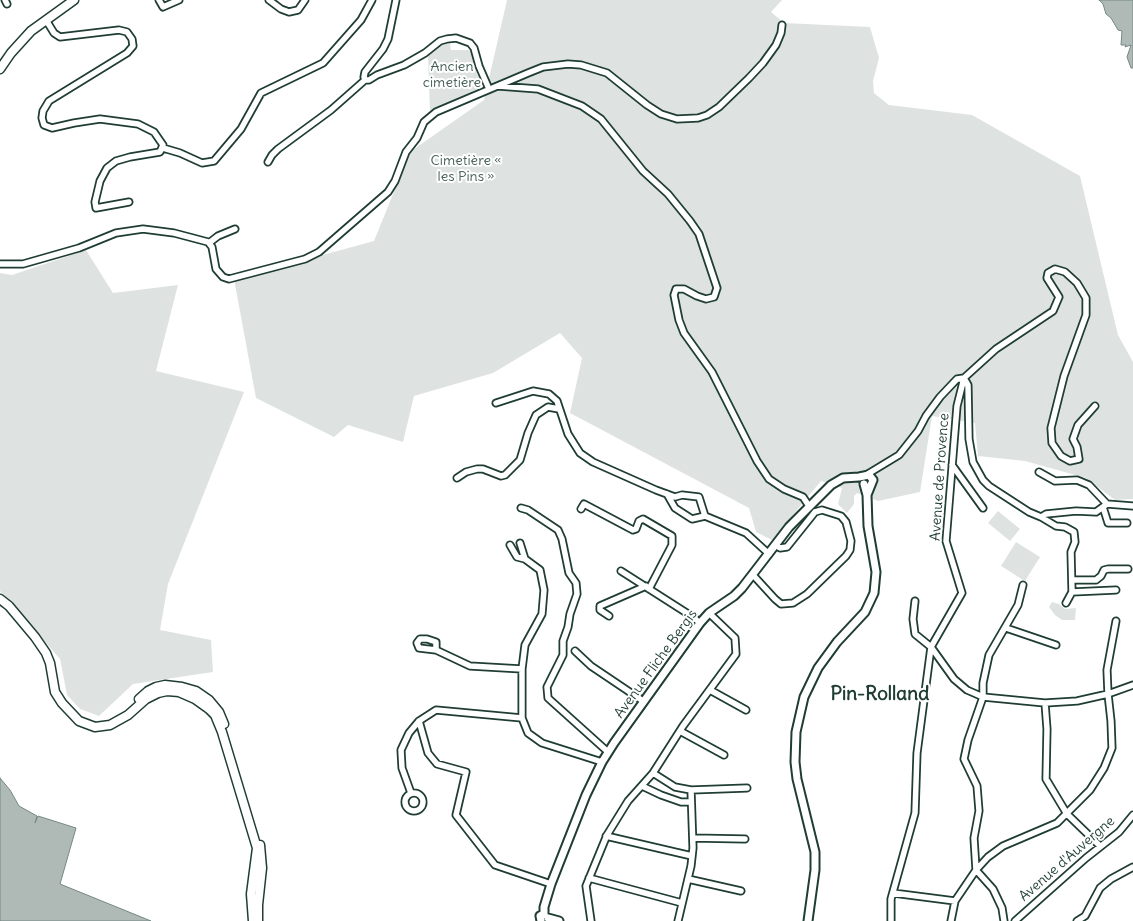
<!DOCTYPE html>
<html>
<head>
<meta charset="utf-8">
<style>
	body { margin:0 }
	canvas { display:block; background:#fff }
</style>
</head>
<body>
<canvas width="1133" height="921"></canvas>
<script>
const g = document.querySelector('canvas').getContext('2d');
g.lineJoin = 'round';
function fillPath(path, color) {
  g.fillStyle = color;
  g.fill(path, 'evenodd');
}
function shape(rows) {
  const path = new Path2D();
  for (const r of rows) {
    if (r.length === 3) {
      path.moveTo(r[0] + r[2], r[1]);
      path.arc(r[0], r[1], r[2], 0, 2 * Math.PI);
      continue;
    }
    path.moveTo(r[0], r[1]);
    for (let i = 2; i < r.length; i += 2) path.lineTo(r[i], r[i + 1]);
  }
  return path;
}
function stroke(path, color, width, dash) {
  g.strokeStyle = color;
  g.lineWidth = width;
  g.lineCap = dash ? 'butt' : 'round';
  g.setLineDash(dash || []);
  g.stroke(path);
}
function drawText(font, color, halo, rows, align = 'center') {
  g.font = font + ' Delius,sans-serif';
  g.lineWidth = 4;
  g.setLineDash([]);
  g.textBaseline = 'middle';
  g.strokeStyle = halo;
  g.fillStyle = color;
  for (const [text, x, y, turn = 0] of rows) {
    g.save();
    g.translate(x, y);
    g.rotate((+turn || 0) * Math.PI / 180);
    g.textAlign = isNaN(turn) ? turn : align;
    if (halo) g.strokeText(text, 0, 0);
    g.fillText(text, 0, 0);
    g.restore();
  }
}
const green = shape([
	[507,0,782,0,771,12,784,23,870,27,879,58,873,81,874,93,889,105,972,115,1080,176,1118,335,1133,362,1133,499,1115,500,1086,478,1025,461,978,456,975,423,932,416,920,492,878,501,857,493,854,496,854,504,847,513,838,504,842,488,821,481,772,540,756,532,749,508,570,413,582,358,560,333,493,373,414,396,403,442,348,425,334,437,256,398,234,279,374,241,410,152,484,100],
	[445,43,450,44,451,50,469,50,473,54,474,66,482,87,430,111,428,55],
	[86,250,113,293,178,285,156,371,244,392,168,584,160,630,211,640,213,672,133,684,99,716,80,709,67,695,60,659,0,591,0,273,12,275],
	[998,511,1020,529,1010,541,988,523],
	[1016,542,1040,557,1025,581,1001,566],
	[1052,602,1059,604,1065,609,1076,608,1075,620,1062,620,1055,615,1049,607]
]);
const water = shape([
	[1099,0,1133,0,1133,68,1131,68,1127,57,1131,45,1125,47,1126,45,1121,45,1122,31,1118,30,1111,18,1106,14,1103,4,1099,0],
	[0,778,10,790,19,806,37,816,35,823,38,816,76,828,60,884,151,921,0,921,0,778]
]);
const minor = shape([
	[5,0,7,4],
	[159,0,163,7,179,0],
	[269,0,281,9,289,12,298,10,305,0],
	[396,0,388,39,383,49,365,72,364,77,365,80,369,80,377,75,404,65,425,53,440,41,447,39,456,38,470,43,474,48,479,66,489,89],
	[46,20,54,33,60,37,119,30,127,32,132,39,133,46,127,53,49,101,43,111,42,118,44,125,52,128,74,123,100,119,138,124,154,132,163,145,160,152,130,157,116,161,107,168,100,181,95,202,96,208,129,202],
	[498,86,538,89,582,106,601,119,643,171,668,194,690,221,699,234,717,288,714,297,706,299,697,296,684,289,676,289,674,295,679,320,684,333,712,372,757,461,769,479,784,489,803,497,809,506],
	[163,148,180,153,202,163,214,161,241,129,261,93,323,63,361,20,372,0],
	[268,162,272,155,278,149,331,110,365,80],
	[209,243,218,236,235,229],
	[0,264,23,264,79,248,116,233,143,229,174,233,208,242,212,247,216,269,223,277,229,279,305,259,319,252,388,192,395,181,406,152,417,138,424,122,436,112,528,73,543,67,568,64,581,65,607,73,647,105,661,114,677,119,698,118,707,115,719,107,749,78,763,63,776,45,781,33,782,25],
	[964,378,968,385,969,439,973,462,983,480,989,486,1029,512,1041,517,1056,526,1065,527,1074,532,1075,542,1071,552,1072,592,1116,590],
	[496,403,533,391,549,394,557,401,568,434,580,453,593,462,656,490,675,497,682,495,699,497,705,516],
	[952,465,983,508],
	[1039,472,1055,481,1077,480,1089,485,1107,504,1096,512,1076,511,1046,514,1041,517],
	[866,475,899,455,918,431,926,416,940,397,957,379,964,378],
	[457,478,466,472,477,469,483,469,501,476,505,475,520,460,528,433,536,415,548,407,559,409],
	[667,494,675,508,692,519,705,516,746,533,769,554],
	[1107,504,1133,506],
	[1103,507,1108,523,1127,523],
	[521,508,528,510,558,530,562,539,569,573,576,583,577,594,570,614,568,627,563,641,563,655,547,687,548,698,608,752],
	[581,509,584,504,633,530,636,529,639,521,643,519,672,536,672,545,649,589],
	[520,543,525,559,540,570,544,590,542,614,525,645,522,669,522,718,528,733,542,743,602,762],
	[510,545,517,557,525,559],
	[621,571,693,617,700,623],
	[753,575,775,599,781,604,793,603,807,594,846,556,850,550,851,541,846,522,841,516,822,510,815,512,787,547,780,548,775,545],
	[1073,580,1096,580,1101,576,1104,570,1108,569,1128,569],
	[915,601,913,619,915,634,931,647,954,679,967,690,983,697,1045,703,1077,701,1108,694,1133,685],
	[1066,603,1072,592],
	[609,616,600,610,600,606,646,586],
	[1006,628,1056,645],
	[436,650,436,642,427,639,420,639,417,643,419,648,436,650,470,666,522,669],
	[575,651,591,666,643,701],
	[710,690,746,710],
	[1045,703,1047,729,1046,779,1067,814,1100,846],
	[419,721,428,753,437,764,466,772,456,815,495,865,551,884],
	[680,731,724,755],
	[653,773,675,787,691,790,747,788],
	[642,786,661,795,681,802,691,802],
	[411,793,402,768,401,750,409,733,419,721,436,710,522,718],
	[414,802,9],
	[606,836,692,856],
	[693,838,745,839],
	[589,878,682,903],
	[688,879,741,891],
	[893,893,955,901],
	[591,921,586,886,607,835,628,801,653,773,683,726,736,654,735,638,709,613],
	[678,921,691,866,693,848,691,790],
	[891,921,891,899,915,813,917,753,931,647,962,593,946,541,957,406,964,378,996,349,1053,311,1059,297,1047,278,1048,273,1055,269,1065,272,1077,283,1086,298,1086,315,1064,376,1051,428,1052,443,1061,456,1070,461,1079,459,1077,447,1073,439,1078,425,1095,406],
	[951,921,955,901,976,870,974,838,979,811,977,786,964,759,968,740,983,697,983,683,989,655,1018,605,1023,585],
	[1004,921,1002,908,993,889,976,870,988,857,1003,846,1057,823,1090,790,1104,768,1112,748,1111,721,1108,694,1107,670,1116,621],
	[1015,921,1086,858,1119,832,1133,815],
	[1077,921,1085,916,1100,888,1111,879,1133,867]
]);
const tertiary = shape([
	[544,914,544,907,551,884,586,795,602,762,614,743,700,623,709,613,734,596,742,588,789,527,831,485,843,478,859,477,869,475,873,480,867,495],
	[548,918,559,921],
	[541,921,540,916,544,914],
	[808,921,815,870,815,852,797,779,795,762,796,732,804,697,818,668,837,642,865,612,874,593,876,572,868,526,867,495,864,484]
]);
const secondary = shape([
	[0,69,11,53,31,31,74,0],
	[0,599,9,606,35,637,46,653,50,663,55,692,62,703,79,721,95,727,110,725,128,715,146,699,158,693,167,691,179,692,195,699,209,709,215,715,222,732,257,848,251,894,253,921],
	[139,699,148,691,156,687,165,685,182,687,196,691,209,700,219,712,224,724],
	[258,921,258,905,262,868,260,845]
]);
const parkNames = [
	["Ancien",452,67],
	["cimetière",452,83],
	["Cimetière «",466,161],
	["les Pins »",466,177]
];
const streetNames = [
	["Avenue de Provence",940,477,-86],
	["Avenue Fliche Bergis",656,664,-54],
	["Avenue d'Auvergne",1067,859,-41]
];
const districtNames = [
	["Pin-Rolland",880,695]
];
fillPath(green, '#dee3e2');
fillPath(water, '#afbab7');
stroke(water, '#758883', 1);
stroke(minor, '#1f3d34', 9);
stroke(tertiary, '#1f3d34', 11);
stroke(secondary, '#1f3d34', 11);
stroke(minor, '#fff', 5.5);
stroke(tertiary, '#fff', 7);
stroke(secondary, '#fff', 8);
drawText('14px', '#455e57', '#fff', parkNames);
drawText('14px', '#1f3d34', '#fff', streetNames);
drawText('bold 19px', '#1f3d34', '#fff', districtNames);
</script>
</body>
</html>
